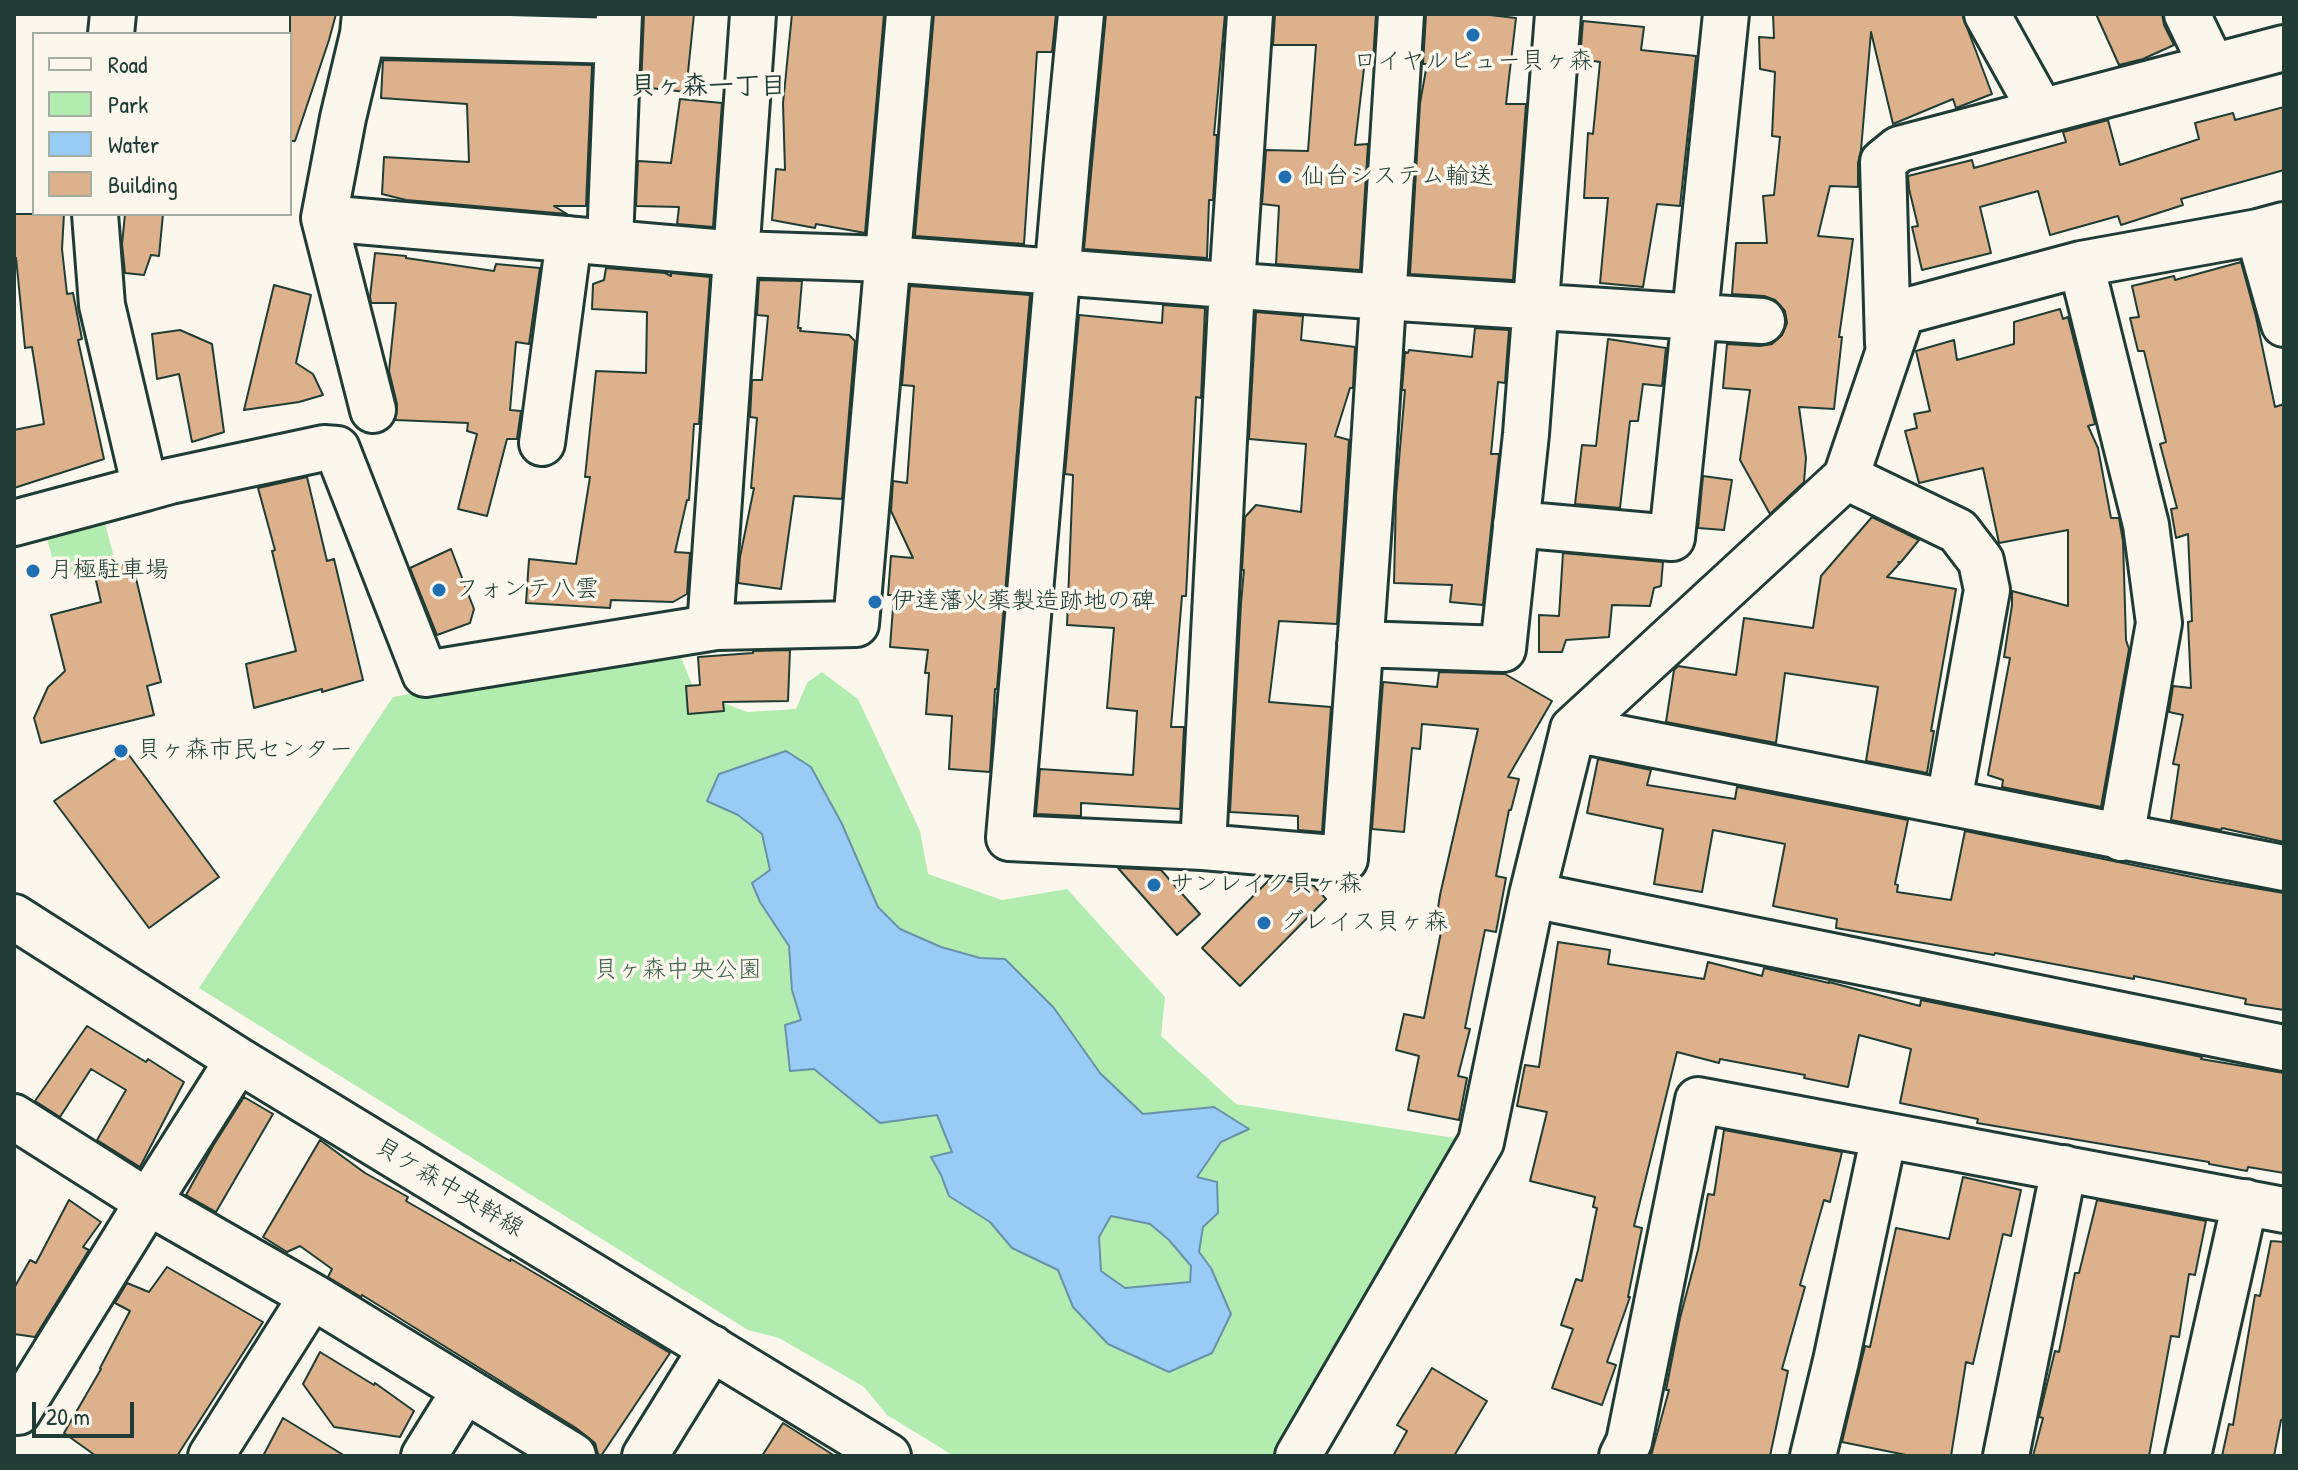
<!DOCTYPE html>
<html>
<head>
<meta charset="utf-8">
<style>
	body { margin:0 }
	#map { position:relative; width:2298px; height:1470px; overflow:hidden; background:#fbf7ec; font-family:"Patrick Hand",sans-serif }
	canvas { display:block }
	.frame { position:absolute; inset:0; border:16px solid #1f3d34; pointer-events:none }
	.legend { position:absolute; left:32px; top:32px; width:260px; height:184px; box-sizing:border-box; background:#fbf7ec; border:2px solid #a3ada2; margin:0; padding:10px 14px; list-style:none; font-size:24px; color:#1f3d34 }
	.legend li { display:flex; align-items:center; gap:16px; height:40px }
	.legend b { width:40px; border:2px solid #a3ada2 }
	.scale { position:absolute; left:32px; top:1402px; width:102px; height:36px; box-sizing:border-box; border:4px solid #1f3d34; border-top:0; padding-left:10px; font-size:24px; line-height:28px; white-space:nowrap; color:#1f3d34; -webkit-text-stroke:6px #fbf7ec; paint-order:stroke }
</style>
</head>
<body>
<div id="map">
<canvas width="2298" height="1470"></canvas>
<div class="frame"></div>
<ul class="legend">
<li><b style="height:10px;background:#fbf7ec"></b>Road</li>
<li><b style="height:22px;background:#b2ecb0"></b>Park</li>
<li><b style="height:22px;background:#98cbf5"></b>Water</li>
<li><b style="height:22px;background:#dcb18c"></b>Building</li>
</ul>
<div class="scale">20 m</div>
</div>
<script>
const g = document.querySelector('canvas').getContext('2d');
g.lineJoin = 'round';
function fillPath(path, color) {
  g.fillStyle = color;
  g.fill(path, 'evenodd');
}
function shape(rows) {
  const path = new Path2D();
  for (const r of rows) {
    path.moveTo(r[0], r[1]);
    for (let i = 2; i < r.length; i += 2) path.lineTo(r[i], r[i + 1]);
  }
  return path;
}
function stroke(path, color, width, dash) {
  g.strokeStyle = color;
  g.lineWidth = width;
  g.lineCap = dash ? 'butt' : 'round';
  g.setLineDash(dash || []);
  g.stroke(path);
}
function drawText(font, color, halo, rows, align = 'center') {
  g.font = font + ' "Patrick Hand","Klee One",sans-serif';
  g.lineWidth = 7;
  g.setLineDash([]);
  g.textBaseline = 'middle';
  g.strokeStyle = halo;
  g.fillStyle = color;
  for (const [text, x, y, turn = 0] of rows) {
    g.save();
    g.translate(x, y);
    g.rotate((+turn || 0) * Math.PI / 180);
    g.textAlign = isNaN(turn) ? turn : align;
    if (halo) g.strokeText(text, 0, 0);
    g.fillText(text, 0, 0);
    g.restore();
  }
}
const green = shape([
	[103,516,115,561,58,577,45,532],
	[676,645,695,692,747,712,796,709,807,683,822,672,858,699,920,831,928,874,1002,900,1067,889,1165,997,1161,1036,1236,1104,1461,1139,1444,1174,1274,1456,954,1456,887,1415,864,1387,779,1338,748,1330,199,988,393,697]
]);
const water = shape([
	[786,751,811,767,842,824,878,907,900,929,941,947,980,958,1005,959,1054,1008,1100,1073,1143,1114,1214,1107,1249,1129,1221,1142,1197,1177,1217,1182,1218,1213,1203,1227,1199,1252,1211,1268,1231,1314,1212,1353,1169,1372,1108,1344,1073,1307,1058,1270,1012,1248,990,1222,949,1196,941,1175,931,1157,952,1152,937,1115,880,1123,814,1069,790,1071,785,1025,801,1020,792,990,789,946,760,902,752,883,770,870,762,834,738,815,707,801,719,774,786,751],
	[1111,1216,1150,1224,1169,1240,1191,1266,1190,1282,1125,1288,1101,1271,1099,1237,1111,1216]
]);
const building = shape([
	[290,14,336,14,329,40,295,141,290,141,290,14],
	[644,14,694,14,686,92,641,87,644,14],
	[792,14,884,14,865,233,816,224,815,228,772,220,776,169,785,170,783,103,792,14],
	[934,14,1056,14,1052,52,1037,52,1024,244,915,236,934,14],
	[1106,14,1225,14,1214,135,1217,135,1213,200,1209,200,1207,258,1084,249,1106,14],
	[1275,14,1376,14,1373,61,1365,60,1355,145,1368,144,1360,270,1276,264,1279,206,1262,204,1266,150,1308,151,1316,45,1273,45,1275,14],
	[1426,14,1481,14,1516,18,1506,104,1526,104,1513,280,1410,274,1420,103,1427,64,1423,64,1426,14],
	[1773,14,1962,14,1992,94,1956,108,1953,99,1893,124,1871,32,1861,150,1858,163,1858,187,1830,186,1818,236,1853,239,1839,337,1842,337,1834,409,1799,407,1806,458,1804,482,1770,514,1740,460,1750,390,1723,388,1727,344,1760,346,1772,344,1782,335,1787,323,1785,311,1775,300,1764,296,1732,294,1736,243,1767,243,1763,196,1774,195,1780,137,1772,136,1775,72,1760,69,1759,37,1774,38,1773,14],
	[2096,14,2162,14,2164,25,2174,45,2143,59,2119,65,2096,14],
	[1583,21,1644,27,1641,50,1696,56,1680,206,1657,204,1643,287,1600,283,1608,198,1584,198,1588,133,1593,134,1600,62,1580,59,1583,21],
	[383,60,592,65,586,206,554,206,567,214,406,200,382,194,384,157,469,162,467,104,381,98,383,60],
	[680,99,722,103,713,227,677,224,679,207,636,206,638,161,671,163,680,99],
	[2284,107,2284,170,2181,199,2183,205,2121,225,2118,216,2050,235,2038,191,1980,207,1991,253,1922,270,1912,227,1918,226,1909,189,1908,176,1972,160,1974,168,2066,142,2063,132,2108,120,2120,165,2199,139,2195,123,2233,113,2235,120,2284,107],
	[14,214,64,214,62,249,67,294,73,293,82,339,78,340,104,459,14,488,14,430,44,424,32,347,25,348,16,258,14,259,14,214],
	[125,214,163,214,159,256,151,255,144,275,125,273,122,244,125,214],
	[375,253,406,256,406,258,494,271,496,264,540,268,529,344,516,342,510,410,521,411,517,439,507,439,487,516,458,509,477,434,467,431,468,423,395,420,397,404,389,371,396,303,371,303,370,297,375,253],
	[2241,262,2256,317,2275,407,2284,404,2284,842,2222,828,2221,830,2171,820,2179,765,2173,764,2183,715,2169,712,2173,686,2191,688,2188,622,2192,621,2188,534,2176,538,2171,509,2177,508,2160,444,2166,442,2144,351,2138,351,2130,318,2139,317,2132,286,2174,276,2175,280,2241,262],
	[606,268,665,273,671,276,671,273,710,277,699,424,694,424,689,500,687,500,675,552,690,553,687,594,673,602,611,600,610,608,526,603,529,559,576,564,590,477,585,477,596,371,646,373,647,312,592,309,593,284,604,280,606,268],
	[759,280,802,281,798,328,801,328,800,331,849,335,855,341,842,499,794,496,781,589,738,583,740,557,754,488,751,488,757,418,750,417,752,380,762,380,768,316,757,315,759,280],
	[274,285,311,295,296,363,313,374,323,395,299,402,244,410,274,285],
	[910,286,1030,295,997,689,995,689,990,772,949,769,952,716,926,714,929,673,925,673,928,650,890,647,894,595,888,595,891,556,913,558,891,511,893,481,907,483,914,386,902,385,910,286],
	[1163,305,1205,308,1201,398,1196,397,1186,596,1182,596,1171,727,1184,727,1180,809,1081,803,1081,816,1036,814,1040,769,1133,775,1137,711,1107,708,1114,628,1067,625,1073,475,1065,474,1079,315,1162,323,1163,305],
	[2060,309,2063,319,2068,317,2095,424,2088,426,2098,448,2111,518,2119,518,2123,541,2126,640,2129,649,2101,807,2002,787,2003,780,1988,775,2010,658,2004,657,2012,605,2012,591,2068,606,2068,530,1999,543,1983,468,1919,483,1905,431,1917,428,1914,414,1930,411,1916,351,1954,340,1957,360,2014,344,2014,322,2060,309],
	[1256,312,1303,316,1301,340,1355,347,1353,388,1350,388,1335,436,1349,440,1337,624,1279,621,1269,702,1331,707,1322,832,1298,830,1298,816,1230,812,1241,603,1244,570,1242,570,1245,517,1256,505,1301,512,1306,444,1249,439,1256,312],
	[1475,328,1509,330,1505,383,1498,382,1491,454,1499,454,1483,605,1450,602,1452,585,1394,583,1396,495,1405,390,1402,390,1405,352,1408,353,1409,350,1472,357,1475,328],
	[180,330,212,344,224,432,192,442,179,374,157,379,152,334,180,330],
	[1608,339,1666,348,1662,386,1643,384,1638,421,1630,421,1620,508,1575,504,1582,445,1596,446,1608,339],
	[1703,476,1732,480,1724,530,1698,528,1703,476],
	[307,477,327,561,334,559,363,680,322,692,322,689,254,708,246,664,296,651,272,551,275,550,258,488,307,477],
	[1872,517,1919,540,1901,562,1898,562,1900,563,1887,577,1956,589,1931,731,1934,731,1927,773,1866,761,1878,687,1785,673,1776,743,1666,722,1674,670,1678,666,1736,675,1744,618,1813,628,1821,576,1872,517],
	[451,549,474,609,470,623,437,635,410,568,451,549],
	[1563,553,1663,562,1661,586,1654,588,1650,606,1612,605,1609,637,1566,640,1562,652,1539,652,1539,615,1559,616,1563,553],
	[132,562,161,682,147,686,154,715,41,743,34,718,48,687,65,671,51,615,101,602,94,572,132,562],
	[790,650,788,701,723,702,724,711,688,714,686,686,700,685,698,657,753,653,753,651,790,650],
	[1439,672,1505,674,1552,701,1508,777,1519,779,1511,810,1509,810,1496,876,1506,878,1496,932,1485,930,1465,1028,1470,1029,1458,1076,1467,1078,1459,1120,1408,1110,1419,1056,1396,1050,1404,1014,1424,1018,1443,922,1436,921,1440,895,1478,729,1422,724,1420,749,1412,748,1404,832,1372,829,1383,682,1437,687,1439,672],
	[126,751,219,877,149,928,54,801,126,751],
	[1598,759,1651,770,1647,785,1735,799,1737,787,1908,820,1895,884,1898,885,1897,892,1951,900,1965,831,2212,881,2284,893,2284,1010,2245,1004,2246,999,2134,976,2134,979,1995,953,1994,955,1836,928,1837,919,1773,906,1785,844,1713,830,1702,892,1654,884,1663,829,1587,813,1598,759],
	[1118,868,1161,870,1200,914,1177,935,1118,868],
	[1271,878,1314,886,1326,899,1240,986,1202,948,1271,878],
	[1558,942,1610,950,1608,964,1704,979,1708,962,1762,976,1764,968,1829,983,1829,982,1920,1006,1921,1000,2202,1057,2201,1059,2284,1073,2284,1173,2248,1167,2247,1171,2209,1164,2209,1162,1977,1123,1978,1119,1900,1103,1911,1049,1859,1035,1848,1087,1804,1078,1805,1075,1720,1059,1719,1063,1677,1052,1634,1226,1642,1228,1628,1297,1630,1297,1607,1362,1616,1365,1602,1405,1552,1388,1573,1329,1561,1325,1576,1279,1582,1281,1597,1208,1593,1207,1595,1197,1530,1181,1547,1112,1517,1106,1525,1065,1539,1067,1558,942],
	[87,1026,146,1062,148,1059,184,1082,140,1167,97,1140,126,1090,91,1069,60,1117,35,1101,87,1026],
	[244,1097,273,1114,216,1212,186,1195,213,1146,244,1097],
	[1724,1130,1842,1152,1830,1202,1824,1200,1800,1285,1805,1287,1782,1369,1788,1371,1770,1456,1651,1456,1669,1390,1666,1390,1680,1318,1698,1250,1708,1194,1714,1195,1724,1130],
	[320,1140,365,1173,408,1197,406,1201,510,1261,511,1259,670,1353,601,1456,598,1454,595,1443,576,1428,362,1295,361,1297,328,1277,332,1269,300,1246,287,1252,263,1237,320,1140],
	[1963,1177,2021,1190,2011,1236,2003,1234,1973,1364,1966,1362,1951,1456,1911,1456,1842,1442,1865,1346,1870,1347,1896,1228,1949,1239,1963,1177],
	[69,1200,101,1222,83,1247,89,1250,35,1337,14,1334,14,1288,30,1260,36,1263,69,1200],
	[2097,1200,2206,1221,2195,1275,2189,1274,2179,1337,2171,1336,2149,1456,2033,1456,2043,1418,2039,1417,2055,1351,2059,1352,2075,1273,2079,1273,2097,1200],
	[2271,1241,2284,1242,2284,1420,2281,1420,2274,1456,2222,1456,2229,1424,2233,1425,2255,1295,2260,1296,2271,1241],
	[167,1267,263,1322,177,1456,96,1456,64,1433,101,1369,100,1368,130,1311,115,1303,127,1283,149,1292,167,1267],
	[320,1352,374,1385,375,1383,414,1411,400,1437,334,1427,303,1384,320,1352],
	[1432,1368,1487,1401,1454,1456,1393,1456,1407,1431,1397,1425,1432,1368],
	[283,1418,345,1456,263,1456,283,1418],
	[783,1423,835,1456,762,1456,783,1423]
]);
const minor = shape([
	[1081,14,1067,160,1009,838,1203,847,1345,859,1370,509,1401,14],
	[1987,14,2041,111],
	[2187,14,2212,66],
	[111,34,113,14],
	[363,34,618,41],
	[324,218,343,118,363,34,365,14],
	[2258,232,2284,324],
	[610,242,619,14],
	[2081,264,2146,525,2159,623,2121,838],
	[1888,344,1883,162,1899,149,2284,48],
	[373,410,324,218,737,254,888,259,1383,297,1762,321],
	[542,443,569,239],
	[1846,477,1958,531,1981,561,1987,590,1949,801],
	[145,488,170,481,324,448,337,449,425,674,716,627,856,624,909,14],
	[14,523,145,488,102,305,95,214],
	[1516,524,1672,538,1726,14],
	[710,628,753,14],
	[1360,644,1503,649,1526,434,1558,14],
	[1573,729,2284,868],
	[1203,847,1232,286,1250,14],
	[1532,895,2284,1048],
	[14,917,238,1060,888,1456],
	[238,1060,148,1202,312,1296,573,1456],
	[14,1117,148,1202,18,1412,14,1412],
	[211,1456,312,1296],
	[424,1456,465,1390],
	[645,1456,712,1348],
	[1298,1456,1481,1142,1532,895,1573,729,1846,477,1902,312,2081,264,2258,232,2284,225],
	[1622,1456,1629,1442,1698,1100,2284,1210],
	[1813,1456,1836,1361,1884,1135],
	[2006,1456,2064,1168],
	[2188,1456,2245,1202]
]);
const markers = [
	[1473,35,8,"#1f6fb2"],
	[1285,177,8,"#1f6fb2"],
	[33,571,8,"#1f6fb2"],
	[439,590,8,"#1f6fb2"],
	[875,602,8,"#1f6fb2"],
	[121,751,8,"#1f6fb2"],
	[1154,885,8,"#1f6fb2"],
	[1264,923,8,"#1f6fb2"]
];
const poiNames = [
	["ロイヤルビュー貝ヶ森",1473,62,"center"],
	["仙台システム輸送",1301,177],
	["月極駐車場",49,571],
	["フォンテ八雲",455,590],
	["伊達藩火薬製造跡地の碑",891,602],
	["貝ヶ森市民センター",137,751],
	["サンレイク貝ヶ森",1170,885],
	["グレイス貝ヶ森",1280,923]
];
const parkNames = [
	["貝ヶ森中央公園",678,971]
];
const streetNames = [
	["貝ケ森中央幹線",449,1188,31]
];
const neighbourhoodNames = [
	["貝ヶ森一丁目",708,87]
];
fillPath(green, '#b2ecb0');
fillPath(water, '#98cbf5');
stroke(water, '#6892a8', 2);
fillPath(building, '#dcb18c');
stroke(building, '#1f3d34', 2);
stroke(minor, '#1f3d34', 50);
stroke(minor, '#fbf7ec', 44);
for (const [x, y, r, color] of markers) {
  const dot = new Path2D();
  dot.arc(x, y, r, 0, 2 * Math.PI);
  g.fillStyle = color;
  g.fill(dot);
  stroke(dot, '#fbf7ec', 3);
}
drawText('24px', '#1f3d34', '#fbf7ec', poiNames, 'left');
drawText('24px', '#3c604d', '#fbf7ec', parkNames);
drawText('24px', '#1f3d34', '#fbf7ec', streetNames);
drawText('bold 26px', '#1f3d34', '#fbf7ec', neighbourhoodNames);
</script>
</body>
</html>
